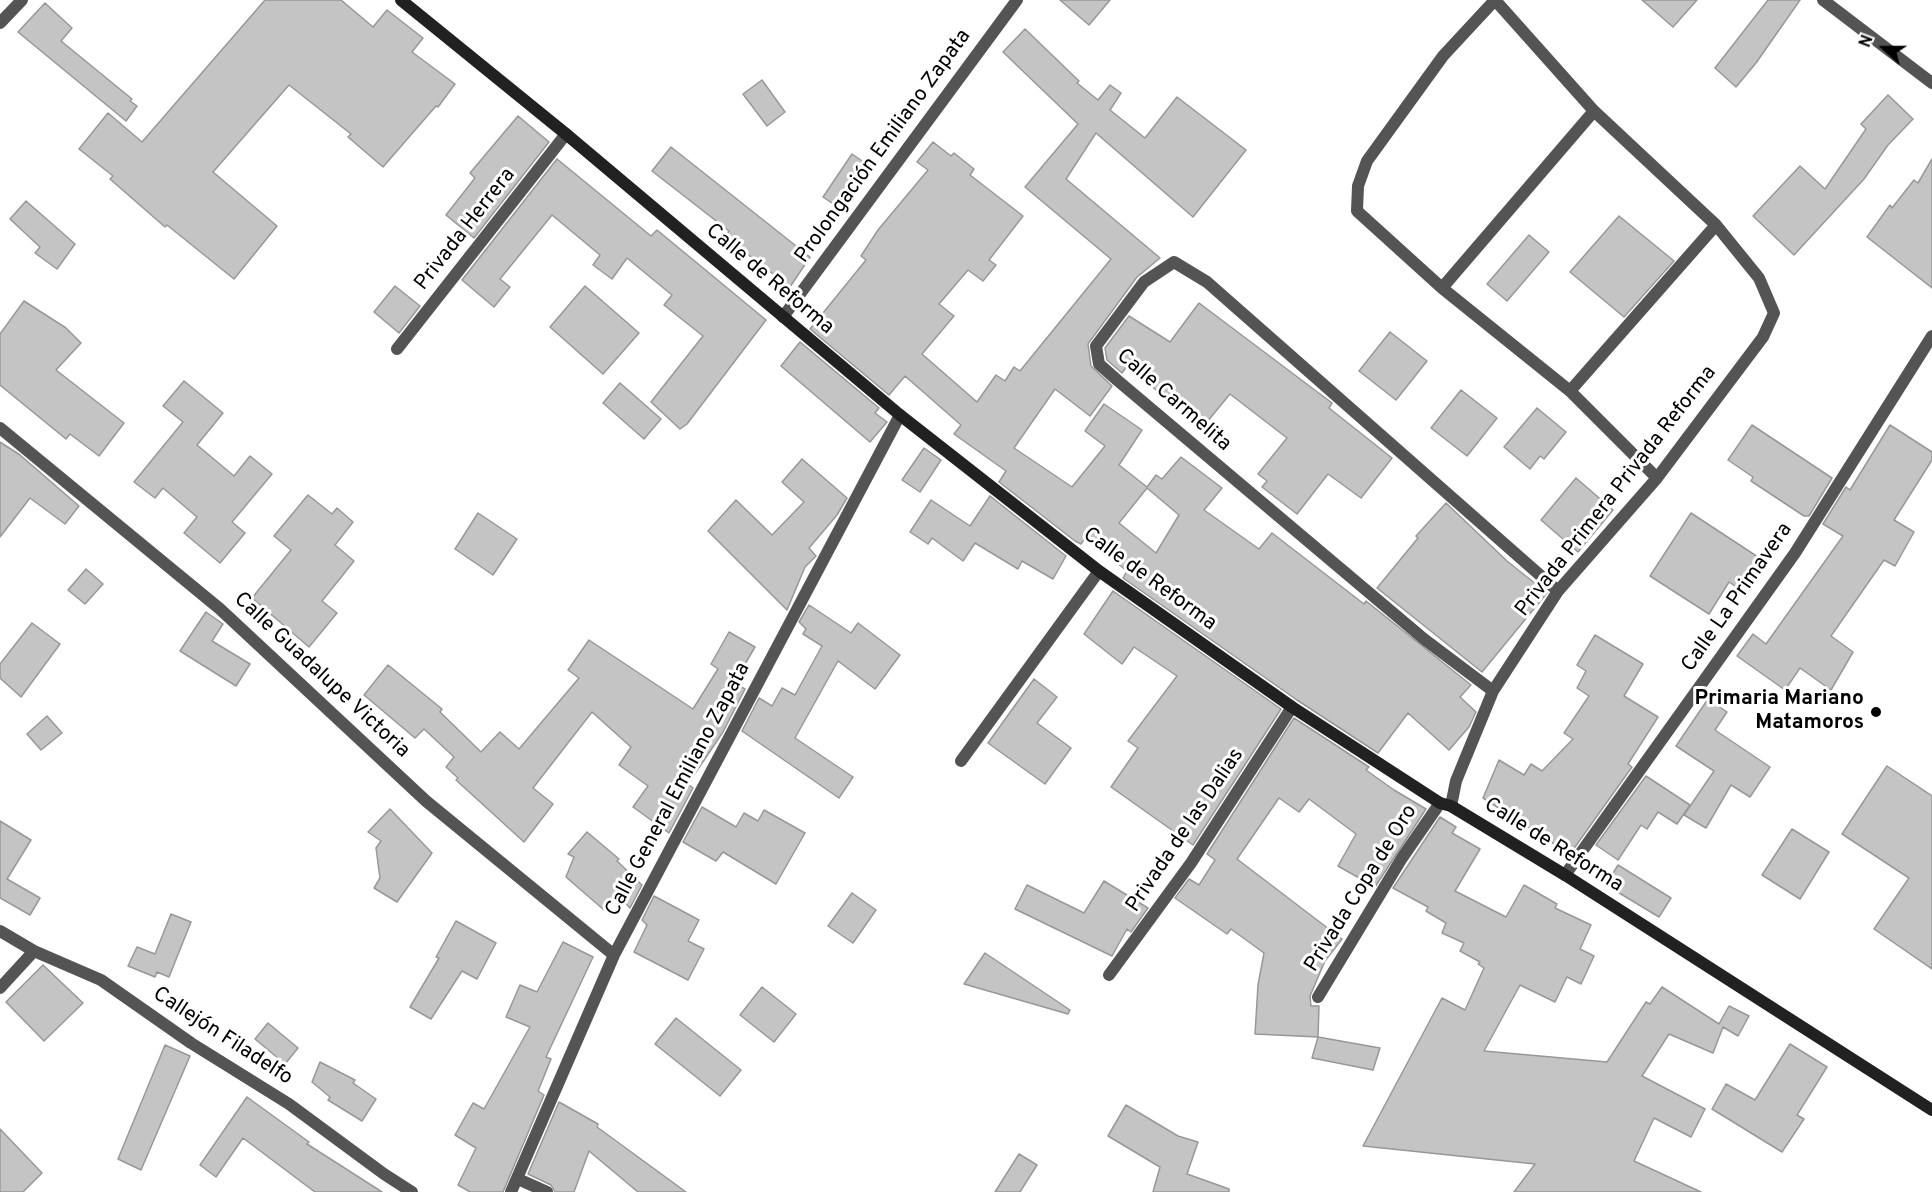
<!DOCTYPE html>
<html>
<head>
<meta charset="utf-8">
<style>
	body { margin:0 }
	#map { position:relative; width:1932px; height:1192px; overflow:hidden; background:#fff; font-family:Overpass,sans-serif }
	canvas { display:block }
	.north { position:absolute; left:1854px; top:18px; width:60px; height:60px; -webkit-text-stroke:4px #fff; paint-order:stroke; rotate:291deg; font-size:16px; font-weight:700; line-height:24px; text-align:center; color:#000 }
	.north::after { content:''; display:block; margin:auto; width:21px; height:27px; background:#000; clip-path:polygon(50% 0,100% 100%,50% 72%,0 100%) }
</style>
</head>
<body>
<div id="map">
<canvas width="1932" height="1192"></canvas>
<div class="north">N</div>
</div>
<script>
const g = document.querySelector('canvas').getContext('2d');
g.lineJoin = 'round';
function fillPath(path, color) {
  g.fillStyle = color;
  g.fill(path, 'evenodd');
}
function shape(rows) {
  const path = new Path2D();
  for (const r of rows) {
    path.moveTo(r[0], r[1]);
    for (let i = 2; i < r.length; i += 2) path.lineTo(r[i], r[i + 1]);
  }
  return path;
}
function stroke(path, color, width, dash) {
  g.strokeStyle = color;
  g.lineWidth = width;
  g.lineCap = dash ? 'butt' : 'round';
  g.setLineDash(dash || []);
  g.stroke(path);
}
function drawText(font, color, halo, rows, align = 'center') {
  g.font = font + ' Overpass,sans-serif';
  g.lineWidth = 6;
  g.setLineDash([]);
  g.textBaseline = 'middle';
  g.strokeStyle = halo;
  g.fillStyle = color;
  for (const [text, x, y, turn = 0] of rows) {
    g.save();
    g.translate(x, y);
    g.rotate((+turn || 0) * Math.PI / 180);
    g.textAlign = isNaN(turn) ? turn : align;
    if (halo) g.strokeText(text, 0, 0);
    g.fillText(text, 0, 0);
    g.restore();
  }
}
const building = shape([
	[265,0,341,0,373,27,387,10,423,38,412,52,455,84,438,107,436,106,383,167,348,137,351,134,289,85,213,172,277,226,234,279,167,225,165,227,110,179,113,176,79,149,108,113,142,142,265,0],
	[1060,0,1110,0,1089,25,1060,0],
	[1642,0,1697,0,1673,27,1642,0],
	[1768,0,1800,0,1756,63,1736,87,1715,68,1768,0],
	[45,3,72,28,61,41,132,99,130,101,137,106,126,121,18,32,45,3],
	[1025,29,1079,81,1077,83,1098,100,1110,85,1121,93,1110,110,1145,138,1177,97,1246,150,1193,217,1096,133,1066,179,1160,258,1137,277,1088,344,1091,366,1112,386,1090,416,1055,389,1014,448,1072,487,1105,446,1085,431,1104,404,1142,430,1119,465,1147,487,1156,475,1162,479,1181,457,1222,488,1204,510,1259,549,1272,533,1364,604,1366,601,1471,685,1460,697,1476,712,1469,727,1449,750,1408,713,1378,753,1297,700,1123,578,1127,571,1085,538,1081,544,1075,541,999,482,1006,471,954,434,961,425,905,376,889,395,810,329,866,260,861,256,878,230,928,170,917,162,933,142,951,156,954,153,974,169,970,175,1023,216,989,260,996,265,983,281,968,270,939,304,954,316,922,354,977,402,996,375,1005,381,1014,367,1020,371,1111,259,1025,187,1078,124,1003,52,1025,29],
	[1147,488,1179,515,1156,553,1119,523,1147,488],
	[762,80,785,112,767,126,743,94,762,80],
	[1888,95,1913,119,1888,145,1864,179,1794,255,1753,216,1800,166,1825,189,1866,129,1861,124,1888,95],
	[518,116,549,142,474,238,446,215,475,178,470,173,518,116],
	[671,147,810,257,790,287,725,237,729,231,652,171,671,147],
	[852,154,871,167,842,210,823,197,852,154],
	[557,159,651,236,657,230,766,320,687,424,680,429,651,402,703,336,664,305,672,295,627,258,612,279,593,265,600,255,552,215,500,279,510,287,494,307,462,280,557,159],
	[1932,159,1932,288,1867,237,1890,205,1892,208,1914,180,1918,183,1932,159],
	[26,201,75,244,57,269,35,253,40,247,10,219,26,201],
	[1619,216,1674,261,1624,317,1570,272,1619,216],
	[1529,235,1549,252,1507,301,1487,284,1529,235],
	[395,286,420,306,399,333,374,312,395,286],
	[585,286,639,333,603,374,550,327,585,286],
	[24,301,66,328,81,343,56,370,124,423,99,456,70,434,66,439,0,385,0,334,24,301],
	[1199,303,1332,403,1329,408,1392,458,1361,498,1328,474,1297,514,1262,487,1267,481,1258,474,1287,438,1230,394,1202,428,1127,366,1122,373,1107,360,1105,348,1129,316,1170,342,1199,303],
	[1390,332,1427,361,1396,400,1359,371,1390,332],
	[800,342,879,408,875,413,887,422,870,442,781,366,800,342],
	[184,381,223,413,197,445,234,476,250,456,272,474,232,522,245,533,220,563,184,533,197,517,163,488,155,498,134,482,183,422,163,406,184,381],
	[620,383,661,419,644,439,603,403,620,383],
	[1461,390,1497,418,1467,456,1431,428,1461,390],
	[1537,408,1566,432,1544,459,1540,456,1530,469,1504,447,1537,408],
	[1752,425,1832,478,1809,516,1804,516,1751,481,1753,477,1728,460,1752,425],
	[1890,425,1932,452,1932,460,1894,520,1914,532,1895,566,1884,560,1831,636,1853,652,1831,690,1800,668,1785,690,1737,656,1753,634,1766,644,1843,536,1823,524,1846,487,1850,490,1890,425],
	[0,442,20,455,79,506,65,524,30,498,0,537,0,442],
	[924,448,941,460,920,492,902,480,924,448],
	[802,459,847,498,837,515,809,548,816,556,805,567,787,610,708,531,736,500,772,535,804,502,782,482,802,459],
	[1576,478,1613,510,1578,552,1541,520,1576,478],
	[308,495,332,514,337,508,353,522,335,545,354,561,322,601,337,613,309,647,252,598,291,550,274,536,308,495],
	[990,496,1066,556,1053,579,1022,561,1018,569,975,543,963,561,932,538,928,544,910,532,931,500,970,526,990,496],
	[1446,503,1507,561,1547,593,1482,672,1377,588,1418,538,1416,536,1446,503],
	[478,513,517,539,493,575,455,549,478,513],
	[1691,513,1761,559,1741,590,1729,582,1709,614,1650,576,1691,513],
	[86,569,103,584,85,604,68,590,86,569],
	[1113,591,1281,709,1193,845,1111,787,1138,748,1128,741,1177,676,1134,647,1122,664,1084,634,1113,591],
	[809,605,851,633,858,623,900,655,875,689,838,661,795,738,853,777,839,798,742,731,759,698,772,706,782,688,795,695,822,646,803,634,806,629,799,622,809,605],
	[206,612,223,624,212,641,250,664,236,686,180,651,206,612],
	[32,623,60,644,21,697,0,678,0,664,32,623],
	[729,632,755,647,734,683,745,689,723,732,688,784,693,788,669,833,633,807,648,786,619,765,631,747,592,712,533,788,553,804,524,842,456,780,458,778,446,767,454,757,424,729,415,738,364,695,388,665,442,709,440,712,481,752,500,732,519,749,579,678,568,670,589,640,693,709,718,669,711,664,729,632],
	[1595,635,1643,664,1624,696,1658,717,1628,764,1632,767,1570,854,1483,798,1499,760,1524,775,1531,764,1542,771,1573,739,1564,733,1589,696,1577,688,1586,671,1577,665,1595,635],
	[1034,679,1057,697,1037,723,1071,748,1045,784,988,743,1034,679],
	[1708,699,1727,712,1715,730,1770,767,1750,797,1731,785,1706,828,1684,815,1714,771,1676,746,1708,699],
	[47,716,62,733,41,750,27,734,47,716],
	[1294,718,1369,767,1366,770,1394,790,1426,809,1375,887,1338,866,1356,834,1309,799,1299,812,1279,798,1237,859,1342,939,1325,961,1310,996,1311,1006,1319,1006,1318,1037,1255,1034,1258,985,1264,953,1231,929,1227,934,1175,898,1189,879,1199,885,1215,860,1207,854,1294,718],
	[1887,766,1932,796,1932,969,1874,929,1909,878,1842,834,1887,766],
	[1646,776,1690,805,1677,824,1658,812,1647,829,1641,825,1618,860,1596,845,1646,776],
	[702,807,736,827,744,813,758,821,764,810,805,833,776,884,723,852,716,861,683,842,702,807],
	[390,809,432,853,397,902,374,888,380,878,376,848,381,841,368,832,390,809],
	[1440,817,1456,827,1452,833,1480,849,1455,891,1506,917,1524,885,1557,904,1555,908,1591,925,1580,949,1594,956,1581,984,1567,977,1555,1002,1520,985,1484,1051,1607,1062,1646,1002,1650,1004,1662,987,1719,1024,1729,1006,1749,1016,1738,1036,1723,1027,1713,1053,1669,1034,1642,1076,1705,1109,1691,1137,1654,1118,1634,1161,1701,1192,1514,1192,1535,1164,1363,1146,1442,998,1465,1010,1484,968,1478,964,1480,962,1460,951,1464,943,1442,933,1446,923,1426,911,1428,907,1393,888,1440,817],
	[0,821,31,840,7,879,40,898,30,915,0,898,0,821],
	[1792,829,1829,852,1800,899,1762,875,1792,829],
	[587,832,619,859,617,861,642,885,630,908,618,896,604,910,566,877,574,857,568,854,587,832],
	[1618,865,1671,898,1659,917,1606,885,1618,865],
	[1104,881,1148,908,1131,932,1127,929,1112,956,1015,909,1027,885,1084,913,1104,881],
	[852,893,876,910,853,943,828,926,852,893],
	[654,896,699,920,688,941,704,949,688,980,634,952,647,925,642,920,654,896],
	[171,914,191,922,169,977,157,972,155,977,128,966,137,947,155,954,171,914],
	[456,921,496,943,477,979,462,971,431,1019,410,1007,439,958,436,957,456,921],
	[563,942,593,957,546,1057,551,1059,538,1091,544,1095,503,1192,470,1192,458,1185,476,1148,455,1135,473,1103,484,1109,530,1027,506,1017,520,985,537,992,563,942],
	[985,953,1070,1010,1068,1014,964,984,985,953],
	[43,965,83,1003,44,1041,6,1002,43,965],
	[762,987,796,1014,774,1042,740,1015,762,987],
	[676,1018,741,1070,720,1096,655,1044,676,1018],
	[268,1023,298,1048,285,1064,255,1039,268,1023],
	[1318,1037,1380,1048,1373,1070,1312,1058,1318,1037],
	[1790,1044,1827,1067,1797,1115,1804,1119,1782,1152,1712,1109,1726,1084,1755,1100,1790,1044],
	[165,1045,190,1056,141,1170,118,1159,165,1045],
	[320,1062,355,1080,353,1083,376,1099,362,1121,328,1100,330,1097,312,1082,320,1062],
	[247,1097,309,1142,307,1144,382,1192,315,1192,243,1138,216,1177,200,1165,247,1097],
	[559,1102,598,1124,597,1127,686,1192,638,1192,589,1151,574,1192,555,1192,551,1185,528,1174,559,1102],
	[1126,1105,1178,1136,1198,1142,1187,1174,1229,1189,1229,1192,1153,1192,1160,1167,1108,1136,1126,1105],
	[0,1129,42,1173,23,1192,0,1192,0,1129],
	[1019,1154,1037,1165,1020,1192,995,1192,1019,1154]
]);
const street = shape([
	[1495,0,1443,56,1367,161,1358,186,1357,211,1442,288,1570,391,1657,478],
	[1823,0,1932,83],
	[0,23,22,0],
	[1442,288,1594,111],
	[783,317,1017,0],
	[397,349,566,134],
	[1570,391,1716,225],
	[0,428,220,609,426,801,614,955],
	[1493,691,1424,639,1117,380,1099,364,1096,346,1144,282,1174,262,1207,282,1558,591],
	[961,761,1099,571],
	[1451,806,1456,781,1493,691,1558,591,1657,478,1763,337,1774,313,1759,278,1716,225,1594,111,1495,0],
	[1565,875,1795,553,1932,336],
	[0,931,34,951,101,980,191,1043,289,1104,384,1174,412,1192],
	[1109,975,1191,863,1292,707],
	[0,988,34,951],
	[1318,997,1402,858,1440,803],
	[518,1179,547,1192],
	[511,1192,614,955,900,415]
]);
const secondary = shape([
	[401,0,566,134,900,415,1099,571,1292,707,1440,803,1451,806,1565,875,1932,1110]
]);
const markers = [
	[1876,712,6,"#000"]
];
const streetNames = [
	["Prolongación Emiliano Zapata",884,147,-54],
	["Privada Herrera",466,230,-52],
	["Calle de Reforma",769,280,40],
	["Calle Carmelita",1173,401,41],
	["Privada Primera Privada Reforma",1617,492,-52],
	["Calle de Reforma",1149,580,36],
	["Calle La Primavera",1738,598,-55],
	["Calle Guadalupe Victoria",321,676,43],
	["Calle General Emiliano Zapata",679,790,-62],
	["Privada de las Dalias",1186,831,-56],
	["Calle de Reforma",1553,846,32],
	["Privada Copa de Oro",1362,889,-58],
	["Callejón Filadelfo",222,1037,33]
];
const poiNames = [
	["Primaria Mariano",1864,700],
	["Matamoros",1864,724]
];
fillPath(building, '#c4c4c4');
stroke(building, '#989898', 1.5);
stroke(street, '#545454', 12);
stroke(secondary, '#212121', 12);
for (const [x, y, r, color] of markers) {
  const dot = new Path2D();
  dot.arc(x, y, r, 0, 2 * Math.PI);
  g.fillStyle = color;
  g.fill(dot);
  stroke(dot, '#fff', 2);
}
drawText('21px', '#000', '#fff', streetNames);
drawText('bold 21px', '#000', '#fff', poiNames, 'right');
</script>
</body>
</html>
